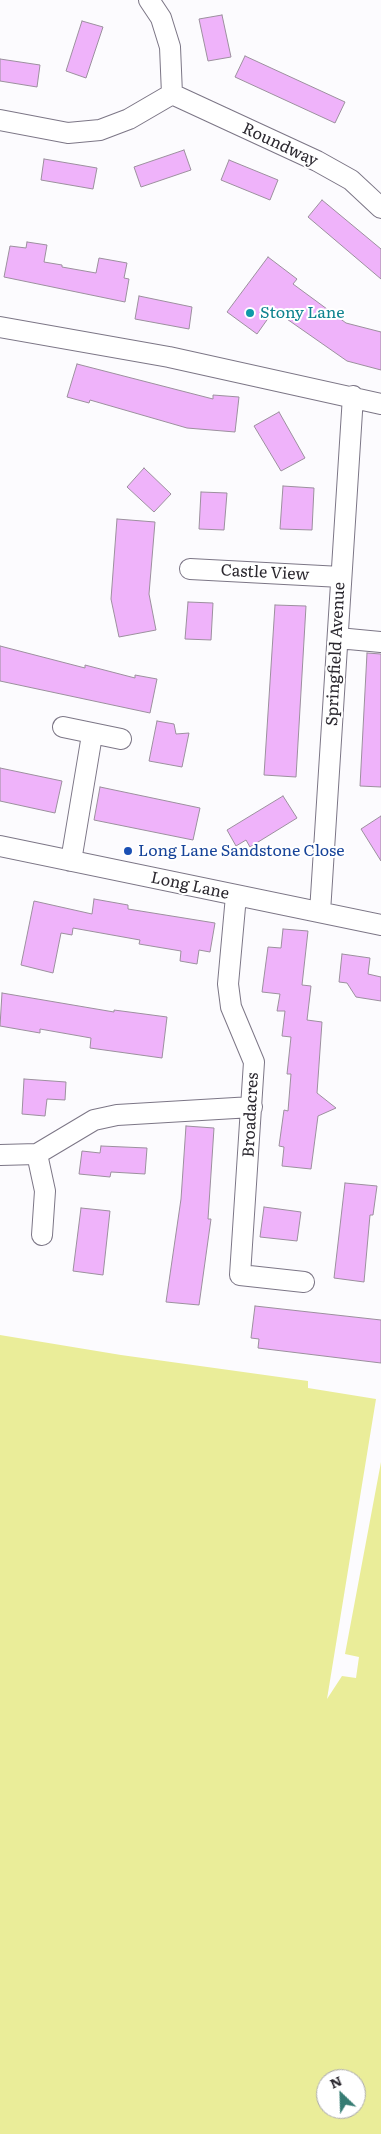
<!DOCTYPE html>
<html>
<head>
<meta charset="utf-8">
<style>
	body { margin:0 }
	#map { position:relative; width:381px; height:2134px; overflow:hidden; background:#fcfbfe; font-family:Literata,serif }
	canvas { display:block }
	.north { position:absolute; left:316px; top:2069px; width:50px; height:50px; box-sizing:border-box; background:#fff; border:1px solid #aaa9ac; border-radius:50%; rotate:336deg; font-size:14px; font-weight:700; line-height:20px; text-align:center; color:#2b282f }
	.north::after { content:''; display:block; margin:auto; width:18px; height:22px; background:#367c73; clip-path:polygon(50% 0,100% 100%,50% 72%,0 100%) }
</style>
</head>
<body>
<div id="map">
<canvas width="381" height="2134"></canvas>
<div class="north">N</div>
</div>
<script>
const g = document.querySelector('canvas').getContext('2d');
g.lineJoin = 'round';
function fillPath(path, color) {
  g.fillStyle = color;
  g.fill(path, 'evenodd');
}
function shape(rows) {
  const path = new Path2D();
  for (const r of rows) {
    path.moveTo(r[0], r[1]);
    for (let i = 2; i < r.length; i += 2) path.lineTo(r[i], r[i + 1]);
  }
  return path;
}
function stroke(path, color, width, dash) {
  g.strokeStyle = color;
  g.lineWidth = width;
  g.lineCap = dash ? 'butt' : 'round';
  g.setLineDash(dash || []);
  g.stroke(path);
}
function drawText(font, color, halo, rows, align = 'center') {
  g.font = font + ' Literata,serif';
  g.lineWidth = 4;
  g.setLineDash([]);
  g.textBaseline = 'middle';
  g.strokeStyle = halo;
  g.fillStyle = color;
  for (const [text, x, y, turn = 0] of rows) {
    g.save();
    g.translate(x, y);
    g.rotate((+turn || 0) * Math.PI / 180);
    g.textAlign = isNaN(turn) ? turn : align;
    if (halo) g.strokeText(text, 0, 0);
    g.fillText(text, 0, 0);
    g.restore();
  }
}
const green = shape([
	[0,1335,121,1355,308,1381,308,1388,376,1399,327,1699,342,1676,356,1678,359,1657,345,1654,381,1462,381,2134,0,2134],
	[326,2079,356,2079,356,2109,326,2109]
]);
const building = shape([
	[222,15,231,57,208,61,199,19,222,15],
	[82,21,103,27,86,78,66,71,82,21],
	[245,56,345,102,335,123,235,77,245,56],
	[0,59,40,65,37,87,0,81,0,59],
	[184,150,191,170,141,187,134,167,184,150],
	[44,159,97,168,93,189,41,180,44,159],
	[229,160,278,180,270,200,221,180,229,160],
	[322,200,381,249,381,279,308,217,322,200],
	[27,242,47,245,44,262,62,265,62,267,96,273,99,258,127,263,124,278,129,279,125,302,4,277,10,246,26,248,27,242],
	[268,257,297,279,293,284,346,323,381,332,381,370,347,361,274,310,257,334,227,312,268,257],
	[139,296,192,307,189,329,135,319,139,296],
	[77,364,213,399,213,395,239,397,235,432,187,428,90,400,89,403,67,397,77,364],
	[279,412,305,458,281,471,254,426,279,412],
	[144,468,171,494,154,512,127,487,144,468],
	[283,486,314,488,312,530,280,529,283,486],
	[201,492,227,493,224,530,199,529,201,492],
	[117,519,155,522,149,594,156,630,119,637,111,599,117,519],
	[188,602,213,603,211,640,185,639,188,602],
	[275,605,306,606,296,777,264,775,275,605],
	[0,646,85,668,85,665,135,678,135,675,157,679,150,713,0,681,0,646],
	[367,653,381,654,381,787,360,786,367,653],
	[157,721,174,724,176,734,189,733,182,767,149,761,157,721],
	[0,768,62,781,55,813,0,801,0,768],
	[100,787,200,808,193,840,94,820,100,787],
	[283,796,297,818,250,847,246,840,236,846,227,830,283,796],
	[381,816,381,861,361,829,381,816],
	[94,899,128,905,128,909,215,923,210,952,199,950,197,964,180,961,181,951,139,944,140,940,73,928,72,935,61,933,53,973,21,965,34,901,92,914,94,899],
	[283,929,308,931,302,985,311,986,307,1020,322,1022,317,1093,336,1108,318,1116,311,1169,282,1166,284,1147,279,1146,284,1110,288,1111,291,1074,287,1074,291,1037,282,1036,285,1011,277,1011,280,994,262,992,268,947,281,948,283,929],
	[342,954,370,958,368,974,381,977,381,1001,356,997,347,983,339,982,342,954],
	[2,993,114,1012,114,1010,167,1017,162,1058,90,1048,91,1038,40,1029,40,1033,0,1026,2,993],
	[24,1079,66,1082,65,1100,47,1099,45,1116,22,1114,24,1079],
	[186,1126,214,1128,208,1219,211,1219,199,1305,166,1302,181,1199,186,1126],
	[101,1146,147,1148,145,1174,111,1172,110,1177,79,1174,82,1151,100,1153,101,1146],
	[345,1183,377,1186,373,1215,370,1215,364,1282,334,1278,345,1183],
	[264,1207,301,1212,297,1241,260,1237,264,1207],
	[81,1208,110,1211,103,1275,73,1271,81,1208],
	[255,1306,381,1320,381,1363,258,1348,259,1339,251,1338,255,1306]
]);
const street = shape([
	[149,0,161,18,170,47,172,94,317,161,351,180,381,208],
	[0,120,68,133,100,130,129,119,172,94],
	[0,327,169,357,381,404],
	[190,569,341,577],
	[338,638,381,642],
	[63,727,121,739],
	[0,846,381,925],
	[71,861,92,735],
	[236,896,228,984,231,1007,254,1062,240,1275,304,1282],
	[320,912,353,396],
	[37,1154,45,1191,42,1235],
	[0,1155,37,1154,94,1120,117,1115,252,1107]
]);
const markers = [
	[250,313,5,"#0f9aa8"],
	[128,851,5,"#1a4fb4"]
];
const streetNames = [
	["Roundway",280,145,25],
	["Castle View",265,573,3],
	["Springfield Avenue",336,654,-87],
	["Long Lane",190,886,12],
	["Broadacres",251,1115,-87]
];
const cultureNames = [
	["Stony Lane",260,313]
];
const transitNames = [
	["Long Lane Sandstone Close",138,851]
];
fillPath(green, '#eaed99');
fillPath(building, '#efb3fa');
stroke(building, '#9c909e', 1);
stroke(street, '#7c7686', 22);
stroke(street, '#fff', 20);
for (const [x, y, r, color] of markers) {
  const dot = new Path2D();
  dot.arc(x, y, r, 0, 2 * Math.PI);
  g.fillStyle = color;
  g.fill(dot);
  stroke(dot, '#fff', 2);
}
drawText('16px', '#2b282f', '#fff', streetNames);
drawText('16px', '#0d838f', '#fff', cultureNames, 'left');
drawText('16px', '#164399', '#fff', transitNames, 'left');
</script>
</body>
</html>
